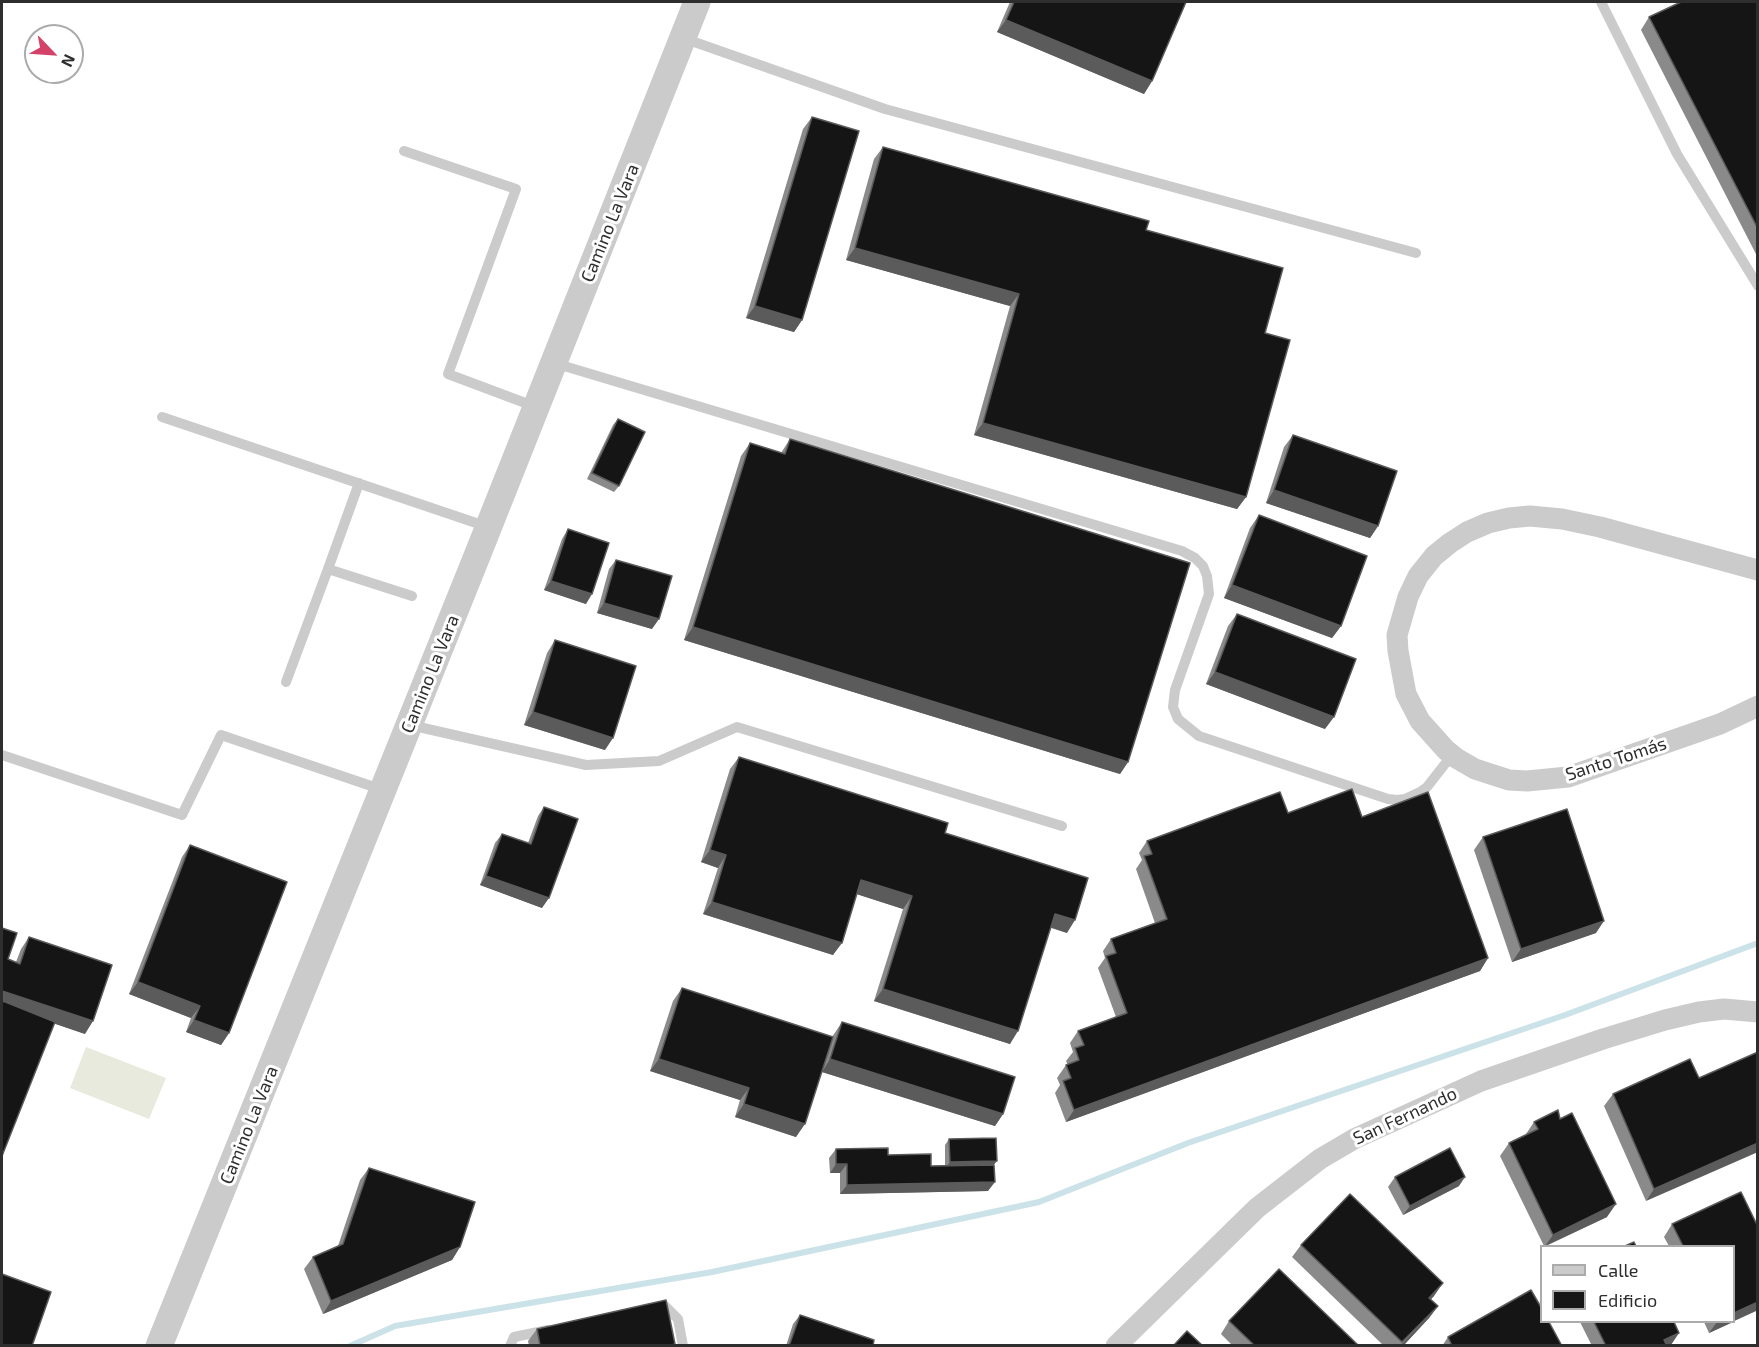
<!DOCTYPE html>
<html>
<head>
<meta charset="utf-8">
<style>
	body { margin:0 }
	#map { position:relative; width:1759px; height:1347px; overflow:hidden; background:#fff; font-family:"Exo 2",sans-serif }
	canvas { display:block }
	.frame { position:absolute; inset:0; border:3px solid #2e2e2e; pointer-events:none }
	.legend { position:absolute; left:1540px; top:1245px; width:195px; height:78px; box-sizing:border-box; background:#fff; border:2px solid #ababab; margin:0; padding:8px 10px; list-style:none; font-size:18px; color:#2e2e2e }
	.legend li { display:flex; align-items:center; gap:12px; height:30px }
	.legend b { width:30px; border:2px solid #ababab }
	.north { position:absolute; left:24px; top:24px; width:60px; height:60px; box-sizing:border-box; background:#fff; border:2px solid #ababab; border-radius:50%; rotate:115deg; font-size:16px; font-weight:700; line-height:24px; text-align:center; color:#2e2e2e }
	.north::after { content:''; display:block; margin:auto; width:21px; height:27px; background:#d44269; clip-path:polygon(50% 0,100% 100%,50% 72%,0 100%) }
</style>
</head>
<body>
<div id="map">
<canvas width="1759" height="1347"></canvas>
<div class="frame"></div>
<ul class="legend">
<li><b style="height:8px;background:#cbcbcb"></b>Calle</li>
<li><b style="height:16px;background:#151515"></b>Edificio</li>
</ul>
<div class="north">N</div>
</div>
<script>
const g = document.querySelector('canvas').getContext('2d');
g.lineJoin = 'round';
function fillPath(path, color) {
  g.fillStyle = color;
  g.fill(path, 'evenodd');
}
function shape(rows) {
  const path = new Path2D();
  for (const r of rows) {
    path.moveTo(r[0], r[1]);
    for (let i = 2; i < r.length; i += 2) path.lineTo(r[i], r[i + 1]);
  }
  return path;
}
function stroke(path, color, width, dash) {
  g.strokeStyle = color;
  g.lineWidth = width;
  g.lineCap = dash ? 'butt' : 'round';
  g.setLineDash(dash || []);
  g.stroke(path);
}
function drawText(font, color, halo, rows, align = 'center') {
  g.font = font + ' "Exo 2",sans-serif';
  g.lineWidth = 6;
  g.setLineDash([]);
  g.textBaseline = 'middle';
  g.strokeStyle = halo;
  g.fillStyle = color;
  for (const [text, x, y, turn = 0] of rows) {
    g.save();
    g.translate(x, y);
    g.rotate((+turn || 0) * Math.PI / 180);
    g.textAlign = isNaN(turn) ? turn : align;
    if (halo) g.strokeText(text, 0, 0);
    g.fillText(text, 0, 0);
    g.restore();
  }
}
const green = shape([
	[86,1047,166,1078,149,1119,70,1088]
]);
const stream = shape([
	[350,1346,395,1326,712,1272,1039,1202,1188,1143,1565,1015,1758,943]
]);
const service = shape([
	[1601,2,1677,154,1758,286],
	[683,38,885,109,1416,253],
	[404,151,516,189,448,374,536,407],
	[554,363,1182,551,1195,558,1203,566,1207,576,1209,594,1175,690,1173,707,1178,719,1199,736,1388,799,1397,800,1405,799,1420,792,1427,787,1452,755],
	[162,417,488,527],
	[359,483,328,569,412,596],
	[286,682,328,569],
	[410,725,586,765,659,761,737,727,1062,826],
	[2,755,182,815,221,735,383,790],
	[654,1308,665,1306,678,1319,683,1346],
	[510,1346,514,1337,548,1330]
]);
const minor = shape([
	[1758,570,1600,527,1562,519,1530,516,1509,518,1488,523,1467,532,1450,543,1434,556,1418,576,1408,597,1397,635,1398,651,1406,694,1420,721,1446,750,1456,758,1475,769,1509,780,1527,781,1568,777,1720,724,1758,706],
	[1116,1346,1257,1208,1320,1159,1354,1139,1481,1081,1603,1039,1665,1020,1699,1012,1724,1009,1758,1012]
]);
const tertiary = shape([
	[159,1346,477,556,697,2]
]);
const wall = shape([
	[1010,2,1186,2,1152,81,1144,94,997,32],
	[1758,2,1758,258,1641,30,1649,17],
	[812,117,802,320,794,332,746,318,803,129],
	[883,147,1146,230,1265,333,1246,497,1237,509,974,435,1010,306,846,260,874,159],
	[618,419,619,486,614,492,587,479,613,425],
	[1293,435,1378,526,1370,538,1266,503,1284,447],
	[790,439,1128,762,1120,774,684,640,741,456,750,443,781,453],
	[1259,515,1341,626,1332,638,1224,598,1250,528],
	[568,529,586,604,544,590,562,539],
	[616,560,652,629,597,613,609,569],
	[1237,614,1325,729,1206,684,1228,626],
	[555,640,605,750,524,725,547,653],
	[739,757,945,833,1067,933,1051,928,1010,1044,874,1001,903,909,857,894,833,955,703,914,718,868,701,862,730,769],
	[544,807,542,908,480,885,495,843,502,834,528,843,538,816],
	[1288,813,1362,817,1488,958,1480,971,1066,1122,1055,1093,1060,1085,1057,1078,1066,1065,1068,1065,1066,1061,1073,1052,1070,1043,1078,1031,1116,1017,1098,968,1105,958,1103,951,1111,939,1155,923,1136,869,1142,860,1139,853,1147,841],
	[1483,837,1596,933,1512,962,1474,850],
	[190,845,229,1033,221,1045,186,1032,191,1018,129,994,182,857],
	[2,928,8,959,16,962,21,949,29,937,85,1034,54,1023,2,1156],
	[682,988,832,1037,842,1022,1003,1114,995,1126,822,1072,796,1137,735,1117,740,1100,650,1071,673,1001],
	[1758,1052,1646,1201,1604,1106,1613,1094,1699,1078],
	[1560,1119,1607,1217,1546,1246,1544,1246,1500,1156,1509,1143,1526,1135,1526,1134,1534,1122],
	[949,1139,994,1165,988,1191,840,1194,840,1173,830,1173,829,1158,836,1149,888,1155,931,1166,945,1165,945,1145],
	[369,1168,460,1247,452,1260,323,1314,304,1269,313,1257,338,1246,360,1180],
	[1395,1177,1459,1186,1403,1215,1388,1187],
	[1672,1224,1758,1227,1758,1310,1734,1321,1734,1246,1669,1246,1664,1237],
	[1301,1245,1434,1296,1431,1299,1438,1306,1429,1318,1403,1346,1384,1346,1292,1257],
	[800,1315,873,1346,786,1346,793,1324],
	[1229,1321,1359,1346,1233,1346,1221,1334],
	[1580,1322,1674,1322,1671,1345,1670,1346,1592,1346],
	[1704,1322,1733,1322,1709,1333],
	[537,1329,674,1346,529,1346,528,1341],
	[1448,1337,1562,1346,1442,1346]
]);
const shadedWall = shape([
	[1006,20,1152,81,1144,94,997,32],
	[855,248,1019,294,1010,306,846,260],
	[755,306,802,320,794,332,746,318],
	[983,423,1246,497,1237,509,974,435],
	[1274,490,1378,526,1370,538,1266,503],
	[551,581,592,594,586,604,544,590],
	[1232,585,1341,626,1332,638,1224,598],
	[604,603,659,619,652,629,597,613],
	[693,627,1128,762,1120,774,684,640],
	[1215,672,1334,717,1325,729,1206,684],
	[533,712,613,738,605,750,524,725],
	[710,850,726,855,718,868,701,862],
	[486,876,549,898,542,908,480,885],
	[861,880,912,896,903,909,853,893],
	[712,902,842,943,833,955,703,914],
	[1055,914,1075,920,1067,933,1047,926],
	[1604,921,1596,933,1512,962,1521,949],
	[1488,958,1480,971,1066,1122,1074,1110],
	[138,982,200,1006,191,1018,129,994],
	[883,989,1018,1031,1010,1044,874,1001],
	[2,991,93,1021,85,1034,2,1006,3,1001,2,1002],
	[194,1020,229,1033,221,1045,186,1032],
	[659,1059,749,1088,740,1100,650,1071],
	[830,1059,1003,1114,995,1126,822,1072],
	[744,1104,805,1124,796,1137,735,1117],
	[1758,1143,1758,1152,1646,1201,1654,1189],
	[997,1161,992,1167,945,1168,950,1162],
	[836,1164,847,1164,840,1173,830,1173],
	[1465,1177,1459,1186,1403,1215,1410,1206],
	[995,1182,988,1191,840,1194,847,1185],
	[1616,1204,1607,1217,1545,1246,1553,1235],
	[460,1247,452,1260,323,1314,331,1301],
	[1443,1283,1434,1296,1420,1310,1429,1298],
	[1758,1302,1758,1310,1734,1321,1734,1313],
	[1438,1306,1429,1318,1403,1346,1400,1346],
	[1717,1322,1733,1322,1709,1333],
	[1679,1333,1671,1345,1661,1346,1664,1340]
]);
const building = shape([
	[1014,2,1186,2,1152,81,1006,20,1014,2],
	[1681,2,1758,2,1758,229,1649,17,1681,2],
	[812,117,859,131,802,320,755,306,812,117],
	[883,147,1149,221,1146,230,1283,268,1265,333,1290,340,1246,497,983,423,1019,294,855,248,883,147],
	[618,419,645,432,619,486,592,473,618,419],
	[1293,435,1397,471,1378,526,1274,490,1293,435],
	[790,439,1190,563,1128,762,693,627,750,443,785,454,790,439],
	[1259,515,1367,556,1341,626,1232,585,1259,515],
	[568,529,609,543,592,594,551,581,568,529],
	[616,560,672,576,659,619,604,603,616,560],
	[1237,614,1356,659,1334,717,1215,672,1237,614],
	[555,640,636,666,613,738,533,712,555,640],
	[739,757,948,823,945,833,1088,878,1075,920,1055,914,1018,1031,883,989,912,896,861,880,842,943,712,902,726,855,710,850,739,757],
	[1352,789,1362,817,1428,792,1488,958,1074,1110,1063,1081,1071,1078,1066,1065,1079,1060,1075,1048,1084,1045,1078,1031,1127,1013,1106,956,1116,953,1111,939,1167,919,1144,856,1152,854,1147,841,1280,792,1288,813,1352,789],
	[544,807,578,819,549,898,486,876,502,834,531,844,544,807],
	[1567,809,1604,921,1521,949,1483,837,1567,809],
	[190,845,287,882,229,1033,194,1020,200,1006,138,982,190,845],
	[2,928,17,933,8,959,20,964,29,937,112,965,93,1021,2,991,2,928],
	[682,988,833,1037,805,1124,744,1104,749,1088,659,1059,682,988],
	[3,1001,55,1022,2,1156,2,1004,3,1001],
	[842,1022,1015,1077,1003,1114,830,1059,842,1022],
	[1758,1052,1758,1143,1654,1189,1613,1094,1690,1059,1699,1078,1758,1052],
	[1558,1110,1560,1119,1572,1113,1616,1204,1553,1235,1509,1143,1538,1129,1534,1122,1558,1110],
	[996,1138,997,1161,950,1162,949,1139,996,1138],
	[888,1148,888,1155,931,1154,931,1166,994,1165,995,1182,847,1185,847,1164,836,1164,836,1149,888,1148],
	[1450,1148,1465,1177,1410,1206,1395,1177,1450,1148],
	[369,1168,475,1202,460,1247,331,1301,313,1257,343,1244,369,1168],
	[1741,1192,1758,1227,1758,1302,1734,1313,1734,1246,1683,1246,1672,1224,1741,1192],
	[1350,1194,1443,1283,1429,1298,1438,1306,1402,1342,1301,1245,1350,1194],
	[1634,1242,1636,1246,1625,1246,1634,1242],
	[1279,1269,1359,1346,1255,1346,1229,1321,1279,1269],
	[2,1274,51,1292,32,1346,2,1346,2,1274],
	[1531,1290,1542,1309,1542,1322,1549,1322,1562,1346,1452,1346,1448,1337,1531,1290],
	[666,1300,675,1344,668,1346,537,1346,540,1345,537,1329,666,1300],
	[800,1315,874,1340,873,1346,789,1346,800,1315],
	[1594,1322,1674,1322,1679,1333,1664,1340,1667,1346,1606,1346,1594,1322],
	[1187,1331,1203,1346,1173,1346,1187,1331]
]);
const streetNames = [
	["Camino La Vara",610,223,-68],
	["Camino La Vara",430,674,-68],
	["Santo Tomás",1616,759,-18],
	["San Fernando",1405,1116,-25],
	["Camino La Vara",249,1125,-68]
];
fillPath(green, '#e7eadd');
stroke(stream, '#cbe3e8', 6);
stroke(service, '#cbcbcb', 10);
stroke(minor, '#cbcbcb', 21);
stroke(tertiary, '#cbcbcb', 27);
fillPath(wall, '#8a8a8a');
fillPath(shadedWall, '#5b5b5b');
fillPath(building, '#151515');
stroke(building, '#5b5b5b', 1.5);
drawText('18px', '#2e2e2e', '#fff', streetNames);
</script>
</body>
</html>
